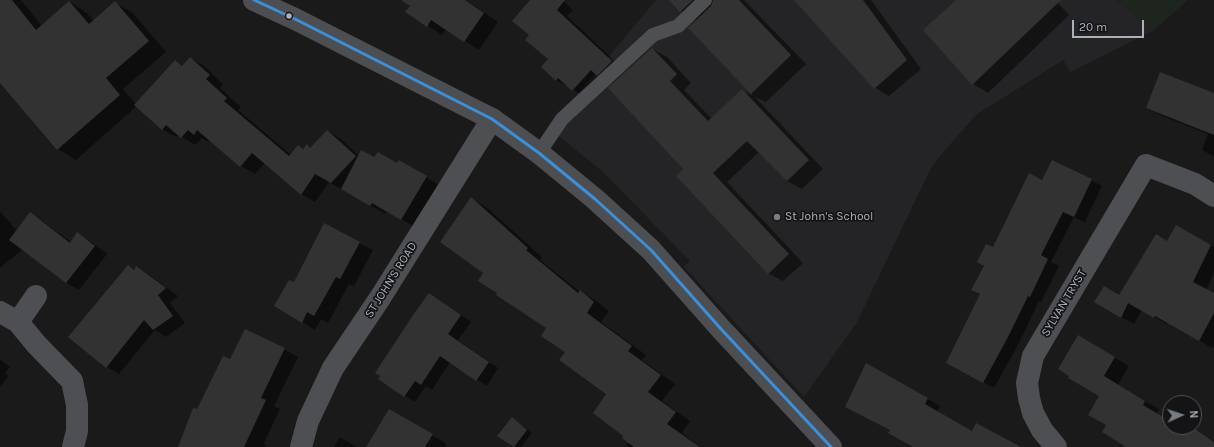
<!DOCTYPE html>
<html>
<head>
<meta charset="utf-8">
<style>
	body { margin:0 }
	#map { position:relative; width:1214px; height:447px; overflow:hidden; background:#1a1a1a; font-family:Karla,sans-serif }
	canvas { display:block }
	.north { position:absolute; left:1162px; top:395px; width:40px; height:40px; box-sizing:border-box; background:#141416; border:1px solid #505358; border-radius:50%; rotate:87deg; font-size:11px; font-weight:700; line-height:16px; text-align:center; color:#abb1bb }
	.north::after { content:''; display:block; margin:auto; width:14px; height:18px; background:#787c83; clip-path:polygon(50% 0,100% 100%,50% 72%,0 100%) }
	.scale { position:absolute; left:1072px; top:20px; width:72px; height:18px; box-sizing:border-box; border:2px solid #abb1bb; border-top:0; padding-left:5px; font-size:12px; line-height:14px; white-space:nowrap; color:#abb1bb; -webkit-text-stroke:3px #141416; paint-order:stroke }
</style>
</head>
<body>
<div id="map">
<canvas width="1214" height="447"></canvas>
<div class="north">N</div>
<div class="scale">20 m</div>
</div>
<script>
const g = document.querySelector('canvas').getContext('2d');
g.lineJoin = 'round';
function fillPath(path, color) {
  g.fillStyle = color;
  g.fill(path, 'evenodd');
}
function shape(rows) {
  const path = new Path2D();
  for (const r of rows) {
    path.moveTo(r[0], r[1]);
    for (let i = 2; i < r.length; i += 2) path.lineTo(r[i], r[i + 1]);
  }
  return path;
}
function stroke(path, color, width, dash) {
  g.strokeStyle = color;
  g.lineWidth = width;
  g.lineCap = dash ? 'butt' : 'round';
  g.setLineDash(dash || []);
  g.stroke(path);
}
function drawText(font, color, halo, rows, align = 'center') {
  g.font = font + ' Karla,sans-serif';
  g.lineWidth = 3.5;
  g.setLineDash([]);
  g.textBaseline = 'middle';
  g.strokeStyle = halo;
  g.fillStyle = color;
  for (const [text, x, y, turn = 0] of rows) {
    g.save();
    g.translate(x, y);
    g.rotate((+turn || 0) * Math.PI / 180);
    g.textAlign = isNaN(turn) ? turn : align;
    if (halo) g.strokeText(text, 0, 0);
    g.fillText(text, 0, 0);
    g.restore();
  }
}
const built = shape([
	[656,0,1116,0,1154,30,1070,72,1063,60,976,115,939,157,930,170,856,324,804,397,684,267,690,261,603,172,561,138,550,127]
]);
const green = shape([
	[1116,0,1188,0,1154,30]
]);
const shadow = shape([
	[0,0,21,0,42,26,70,2,87,13,94,21,115,3,133,13,166,52,123,89,136,104,175,61,183,66,190,58,204,66,223,84,220,88,241,107,238,110,291,155,298,146,304,149,307,146,311,148,327,131,341,139,359,156,397,165,399,161,441,186,416,228,387,211,385,214,329,182,315,202,301,194,265,163,255,174,241,166,210,140,208,142,202,138,195,145,179,135,176,137,162,129,137,106,76,160,58,149,0,82],
	[415,0,466,0,498,22,479,50,446,29,442,35,407,12],
	[532,0,562,0,573,10,567,16,622,68,584,96,556,80,549,59,530,35],
	[671,0,744,0,806,64,766,102,755,97,823,169,802,189,787,181,759,152,727,182,803,263,783,281,768,273,684,169,652,49,667,57,691,83,684,90,712,119,742,90,753,96,689,28,697,21,681,11],
	[796,0,871,0,921,69,889,96,875,88],
	[958,0,1055,0,1069,15,988,93,973,84,925,31],
	[1214,94,1214,157,1202,150,1208,134,1160,115,1147,108],
	[1091,180,1102,186,1085,222,1074,217,1051,262,1059,266,1041,302,1039,301,1019,343,994,388,957,369,981,295,972,290,993,248,1043,181],
	[472,199,486,207,542,257,540,260,580,292,595,300,609,311,601,322,646,355,642,360,675,384,662,401,690,421,682,433,701,447,626,447,629,442,625,436,608,394,567,351,547,327,499,293,485,273],
	[0,211,17,231,30,214,42,221,71,242,77,234,90,241,107,254,79,290,67,283,23,249,0,268],
	[1177,226,1214,247,1214,273,1206,290,1214,294,1214,344,1212,348,1168,322,1167,324,1142,310,1134,324,1121,317,1120,296,1168,242],
	[359,243,373,250,354,286,349,284,328,323,321,319,315,330,302,322,294,284],
	[128,266,135,270,136,267,149,275,178,296,170,303,185,323,166,337,155,330,119,374,107,367],
	[439,300,471,322,458,340,498,368,487,386,450,362,432,390,426,386,415,402,379,379],
	[1079,336,1129,366,1118,385,1159,409,1156,414,1170,422,1170,427,1191,427,1214,441,1214,447,1128,447,1107,425,1100,396],
	[284,349,298,357,274,406,280,409,264,443,266,444,264,447,179,447,197,411,230,361],
	[0,359,10,367,5,373,9,376,0,387],
	[867,364,940,406,937,412,972,432,1019,447,914,447,891,430],
	[389,410,447,444,445,447,367,447],
	[517,422,532,433,521,447,516,447,499,435],
	[340,437,345,440,357,447,334,447]
]);
const building = shape([
	[0,0,12,0,36,30,69,1,89,24,115,1,149,41,106,78,120,95,57,150,0,83],
	[401,0,465,0,484,13,464,42,431,20,427,27,405,12,410,6],
	[530,0,565,0,557,10,612,61,597,76,591,70,572,91,558,78,556,81,541,67,548,59,525,40,529,35,512,21],
	[669,0,693,0,680,12],
	[713,0,739,0,791,55,751,94,688,28,711,6],
	[794,0,863,0,907,60,874,89],
	[956,0,1061,0,972,85,923,30],
	[652,48,677,74,670,81,708,121,742,89,809,160,787,181,747,141,713,173,789,254,768,274,676,176,683,169,608,88],
	[190,57,210,75,206,79,227,98,224,101,289,156,298,145,303,149,307,144,310,148,327,130,356,156,331,183,315,174,301,195,252,153,240,167,197,130,194,135,188,130,181,138,166,125,162,130,134,105,175,60,182,66],
	[1160,72,1214,93,1214,135,1146,108],
	[361,150,374,157,378,152,397,163,399,160,427,176,401,220,372,203,370,206,341,189],
	[1052,160,1092,179,1074,217,1063,212,1041,255,1048,259,1030,297,1028,296,1008,337,983,383,946,363,980,294,971,290,984,266,977,262,986,244,993,247,1029,173,1042,180],
	[471,197,528,248,526,250,578,293,580,290,594,302,587,313,632,346,628,351,661,375,648,392,676,412,667,424,700,447,634,447,622,438,623,436,593,413,606,394,559,360,565,352,541,336,546,328,496,295,497,293,478,281,483,273,440,242],
	[30,212,70,243,77,232,95,246,66,283,9,240],
	[324,223,360,242,340,279,336,277,314,316,307,312,302,323,274,306,289,280,294,282],
	[1176,225,1211,245,1193,282,1214,293,1214,313,1199,341,1155,316,1154,318,1128,303,1121,318,1094,302,1104,286,1119,295,1156,234,1167,241],
	[128,265,134,270,136,266,166,288,158,295,173,316,153,330,144,320,106,368,68,337],
	[429,293,461,315,448,334,489,362,476,381,440,356,421,385,415,381,404,397,378,379,380,376,375,373,413,315],
	[245,329,285,348,261,398,266,400,244,447,178,447,193,408,197,409,223,356,230,359],
	[1078,335,1115,357,1104,376,1145,401,1143,405,1170,421,1170,427,1192,427,1214,442,1214,447,1126,447,1102,432,1106,425,1088,415,1099,396,1068,378,1069,376,1058,369],
	[866,363,928,398,925,404,972,431,976,423,1021,447,913,447,888,433,890,430,845,407],
	[389,409,433,434,425,447,366,447],
	[512,417,527,430,514,447,497,436]
]);
const lane = shape([
	[539,153,562,119,653,35,678,26,705,0]
]);
const street = shape([
	[36,296,18,322,36,344,72,381,77,405,77,431,73,447],
	[0,312,18,322],
	[301,447,308,421,333,368,380,298,492,119],
	[1056,447,1042,430,1033,413,1029,398,1027,383,1033,356,1146,165,1195,184,1214,196]
]);
const secondary = shape([
	[254,0,295,19,492,119,539,153,595,199,651,250,721,329,831,447]
]);
const bus1 = shape([
	[254,0,295,19,492,119,539,153,595,199,651,250,721,329,831,447]
]);
const markers = [
	[289,16,3.5,"#abb1bb"],
	[777,217,4,"#787c83"]
];
const poiNames = [
	["St John's School",785,217]
];
const streetNames = [
	["ST JOHN'S ROAD",391,280,-58],
	["SYLVAN TRYST",1064,303,-59]
];
fillPath(built, '#242426');
fillPath(green, '#1d251e');
fillPath(shadow, '#0007');
fillPath(building, '#323232');
stroke(lane, '#4e4f53', 14);
stroke(street, '#4e4f53', 22);
stroke(secondary, '#4d4e51', 22);
stroke(bus1, '#3a90db', 3);
for (const [x, y, r, color] of markers) {
  const dot = new Path2D();
  dot.arc(x, y, r, 0, 2 * Math.PI);
  g.fillStyle = color;
  g.fill(dot);
  stroke(dot, '#141416', 1.5);
}
drawText('12px', '#abb1bb', '#141416', poiNames, 'left');
drawText('12px', '#abb1bb', '#141416', streetNames);
</script>
</body>
</html>
